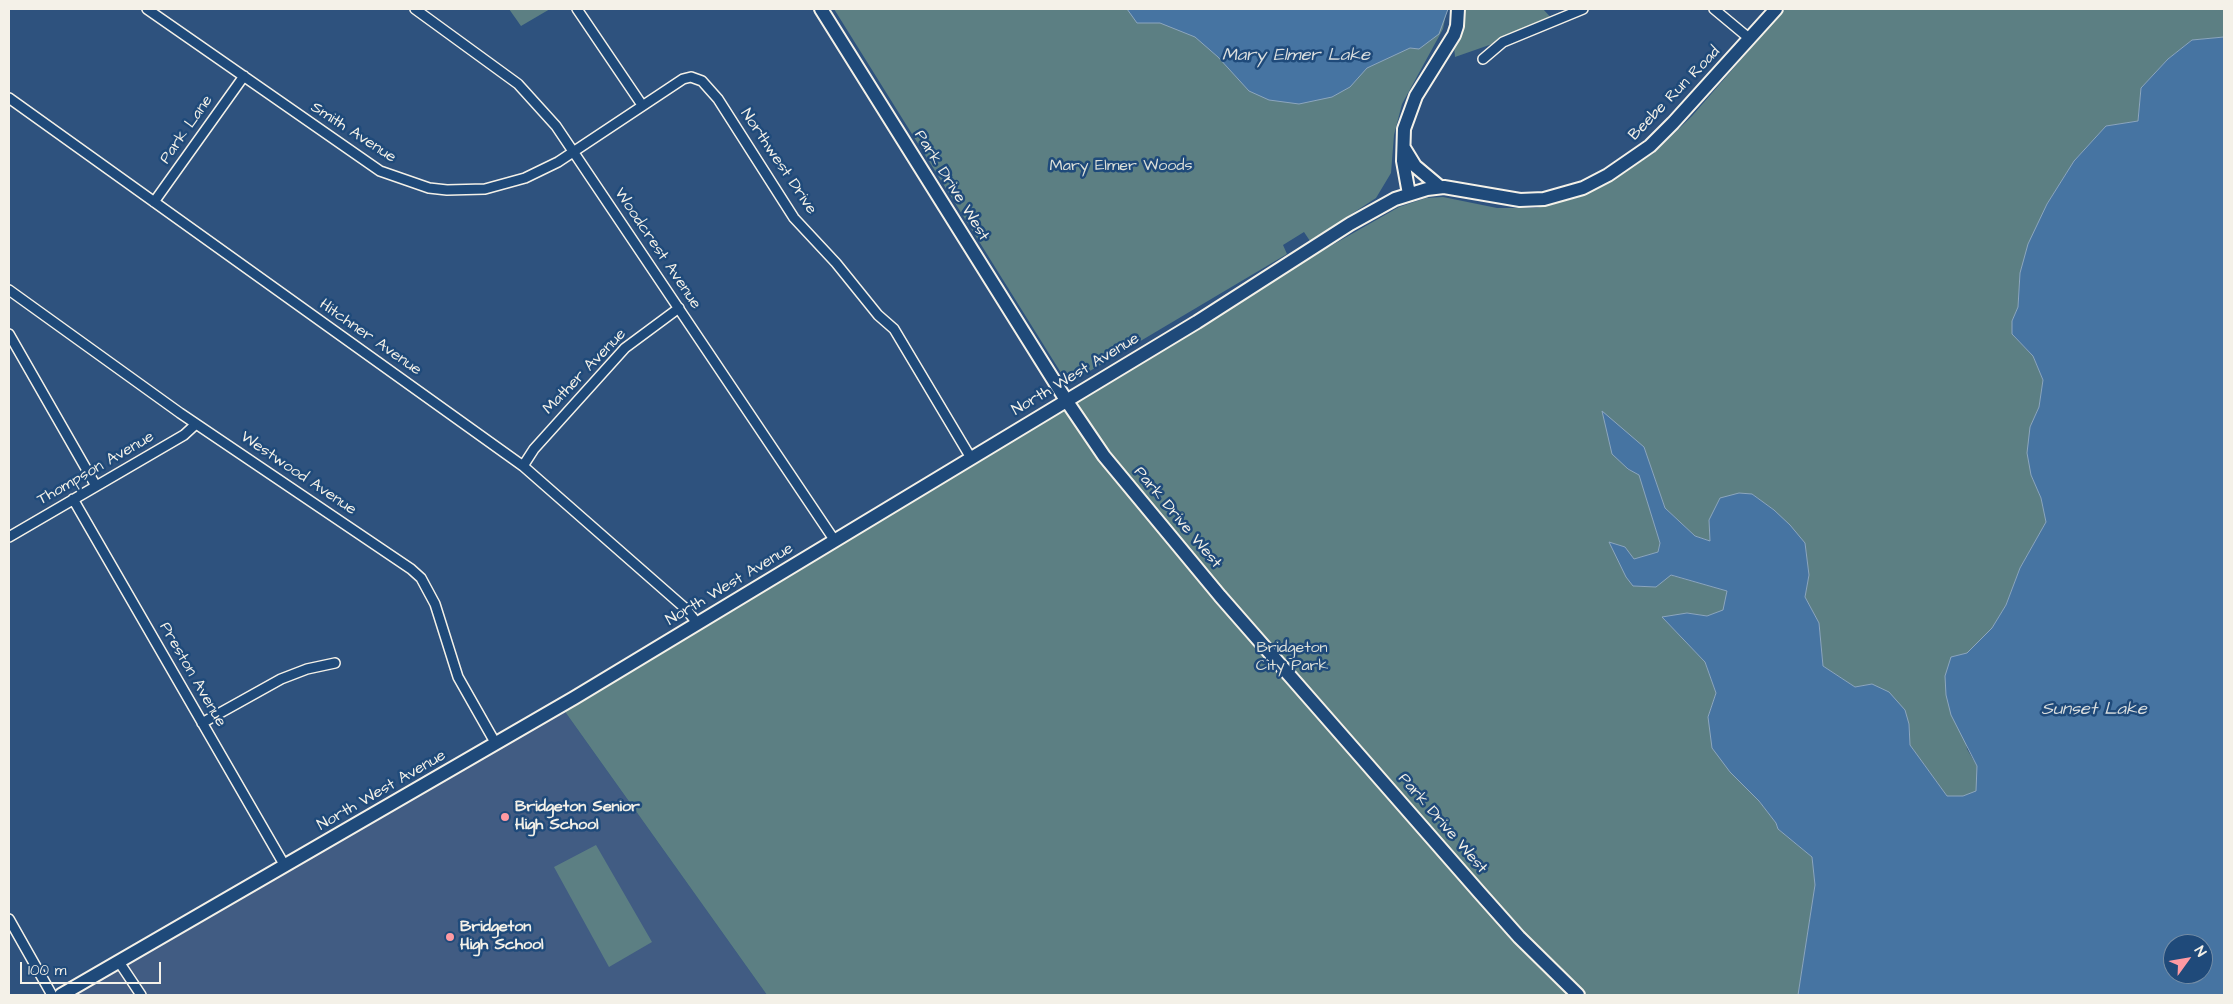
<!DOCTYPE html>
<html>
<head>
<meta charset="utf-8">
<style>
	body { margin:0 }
	#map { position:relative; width:2233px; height:1004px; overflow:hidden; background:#2e527e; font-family:"Architects Daughter",sans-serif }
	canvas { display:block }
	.frame { position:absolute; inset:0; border:10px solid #f4f1e8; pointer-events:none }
	.north { position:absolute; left:2163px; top:934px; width:50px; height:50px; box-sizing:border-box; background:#1f4a7a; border:1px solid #748da6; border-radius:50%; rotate:58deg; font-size:14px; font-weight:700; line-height:20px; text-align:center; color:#f4f1e8 }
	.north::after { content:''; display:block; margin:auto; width:18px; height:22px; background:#ff9aa2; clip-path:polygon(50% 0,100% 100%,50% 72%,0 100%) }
	.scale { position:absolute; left:20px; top:962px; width:141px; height:22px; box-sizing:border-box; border:2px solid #f4f1e8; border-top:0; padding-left:6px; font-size:15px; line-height:18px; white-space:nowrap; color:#f4f1e8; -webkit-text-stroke:4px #1f4a7a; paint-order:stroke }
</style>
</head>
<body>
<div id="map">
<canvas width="2233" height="1004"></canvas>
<div class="frame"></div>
<div class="north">N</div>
<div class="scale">100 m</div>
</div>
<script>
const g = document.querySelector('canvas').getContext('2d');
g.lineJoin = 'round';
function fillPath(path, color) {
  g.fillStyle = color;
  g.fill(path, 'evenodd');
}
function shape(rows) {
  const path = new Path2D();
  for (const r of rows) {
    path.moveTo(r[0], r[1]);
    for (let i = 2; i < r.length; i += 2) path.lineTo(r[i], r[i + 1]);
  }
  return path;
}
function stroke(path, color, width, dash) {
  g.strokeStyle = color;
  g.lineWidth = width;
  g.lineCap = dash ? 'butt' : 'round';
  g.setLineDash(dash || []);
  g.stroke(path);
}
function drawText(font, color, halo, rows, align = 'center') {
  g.font = font + ' "Architects Daughter",sans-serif';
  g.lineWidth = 5;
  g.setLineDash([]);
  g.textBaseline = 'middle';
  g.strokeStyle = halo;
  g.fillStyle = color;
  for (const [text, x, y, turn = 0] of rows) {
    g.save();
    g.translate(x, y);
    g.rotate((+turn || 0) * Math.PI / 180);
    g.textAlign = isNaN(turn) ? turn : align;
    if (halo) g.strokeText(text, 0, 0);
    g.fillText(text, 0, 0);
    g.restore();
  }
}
const built = shape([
	[561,706,767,995,61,995]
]);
const green = shape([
	[509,9,550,9,521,26],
	[834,9,1445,9,1446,14,1443,29,1402,104,1394,135,1391,173,1376,198,1310,241,1304,232,1283,245,1287,254,1068,384],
	[1464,9,1543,9,1555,22,1455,57,1454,46,1464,23],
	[1785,9,2224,9,2224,37,2192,40,2168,59,2141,88,2138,121,2106,126,2074,161,2047,204,2020,273,2018,307,2012,321,2012,334,2033,356,2043,380,2039,407,2030,427,2031,475,2041,498,2046,522,2020,568,2006,605,1992,628,1967,653,1951,657,1967,749,1977,766,1977,791,1963,796,1947,796,1910,745,1909,724,1872,684,1855,687,1823,666,1819,623,1805,597,1809,575,1805,543,1774,510,1752,494,1709,520,1710,541,1695,536,1665,508,1644,447,1627,469,1639,474,1660,543,1658,552,1634,559,1625,547,1610,543,1633,586,1656,587,1670,575,1727,591,1724,610,1707,616,1687,613,1663,618,1705,662,1716,693,1708,717,1730,772,1759,801,1776,823,1778,829,1812,857,1815,885,1798,995,767,995,561,706,1197,322,1399,207,1426,198,1443,197,1497,208,1536,208,1579,197,1602,186,1654,153,1692,116],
	[596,845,652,942,609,967,554,867]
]);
const water = shape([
	[1127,9,1448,9,1439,34,1419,49,1410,48,1367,68,1350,87,1332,97,1299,104,1269,100,1249,91,1218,57,1195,37,1160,23,1137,23,1127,9],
	[2224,37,2224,995,1798,995,1815,885,1812,857,1778,829,1776,823,1759,801,1730,772,1712,748,1708,717,1716,693,1705,662,1662,617,1687,613,1707,616,1723,610,1727,591,1671,575,1656,587,1633,586,1626,577,1609,542,1625,547,1634,559,1658,552,1660,543,1639,475,1628,469,1612,454,1602,411,1644,447,1665,508,1695,536,1710,541,1709,520,1720,498,1739,493,1752,494,1774,510,1790,525,1805,543,1809,575,1805,597,1819,623,1823,666,1855,687,1872,684,1889,692,1905,710,1909,724,1910,745,1947,796,1963,796,1976,791,1977,766,1951,715,1946,695,1945,676,1951,657,1967,653,1992,628,2006,605,2020,568,2046,522,2041,498,2031,475,2027,453,2030,427,2039,407,2043,380,2033,356,2012,334,2012,321,2018,307,2020,273,2028,244,2047,204,2074,161,2106,126,2138,121,2141,88,2168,59,2192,40,2224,37],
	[2173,944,2203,944,2203,974,2173,974,2173,944]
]);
const street = shape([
	[147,9,380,171,429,188,447,190,485,189,525,178,558,162,683,79,691,77,702,81,718,99,794,218,836,263,878,315,894,329,971,458],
	[415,9,518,84,556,126,835,541],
	[577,9,642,105],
	[1714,9,1750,39],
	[1483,59,1503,42,1583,9],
	[9,98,523,466,686,609,697,623],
	[154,202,244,76],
	[9,290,180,413,411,569,421,578,435,604,458,677,496,744],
	[9,334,96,486],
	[523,466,534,449,625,348,679,308],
	[73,499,285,866],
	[9,537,184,435,196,424],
	[202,723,281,679,307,669,335,663],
	[9,919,52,995],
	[119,962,141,995]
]);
const secondary = shape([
	[821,9,1066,400,1104,456,1220,596,1479,892,1519,937,1578,995],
	[1404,148,1415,166,1440,187],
	[1409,194,1403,161,1404,129,1416,96,1454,35,1457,26,1458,9],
	[61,995,574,698,1197,322,1350,224,1395,199,1427,189,1444,187,1520,200,1544,199,1583,188,1608,175,1650,146,1673,123,1776,9]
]);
const markers = [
	[505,817,5,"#ff9aa2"],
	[450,937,5,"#ff9aa2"]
];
const streetNames = [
	["Beebe Run Road",1675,94,-46],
	["Park Lane",187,130,-55],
	["Smith Avenue",353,133,33],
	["Northwest Drive",778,162,56],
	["Park Drive West",951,186,58],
	["Woodcrest Avenue",657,249,56],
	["Hitchner Avenue",370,338,35],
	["Mather Avenue",585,372,-46],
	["North West Avenue",1076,375,-31],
	["Thompson Avenue",96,469,-30],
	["Westwood Avenue",298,474,34],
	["Park Drive West",1177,518,50],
	["North West Avenue",730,585,-31],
	["Preston Avenue",192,675,60],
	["North West Avenue",382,791,-30],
	["Park Drive West",1442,824,49]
];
const parkNames = [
	["Mary Elmer Woods",1121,167],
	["Bridgeton",1292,649],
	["City Park",1292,667]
];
const poiNames = [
	["Bridgeton Senior",515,808],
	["High School",515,826],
	["Bridgeton",460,928],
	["High School",460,946]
];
const waterNames = [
	["Mary Elmer Lake",1296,56],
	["Sunset Lake",2094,710]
];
fillPath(built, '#415c83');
fillPath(green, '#5c7f83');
fillPath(water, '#4674a2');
stroke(water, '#8ca6be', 1);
stroke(street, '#f4f1e8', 12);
stroke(secondary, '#f4f1e8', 16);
stroke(street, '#1f4a7a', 9);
stroke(secondary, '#1f4a7a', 12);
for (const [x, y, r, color] of markers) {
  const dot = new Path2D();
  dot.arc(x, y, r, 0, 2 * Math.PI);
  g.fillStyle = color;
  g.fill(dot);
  stroke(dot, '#1f4a7a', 2);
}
drawText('16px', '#f4f1e8', '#1f4a7a', streetNames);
drawText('16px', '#dde0d9', '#1f4a7a', parkNames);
drawText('bold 16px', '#f4f1e8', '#1f4a7a', poiNames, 'left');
drawText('italic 18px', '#dadede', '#1f4a7a', waterNames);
</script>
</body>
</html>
